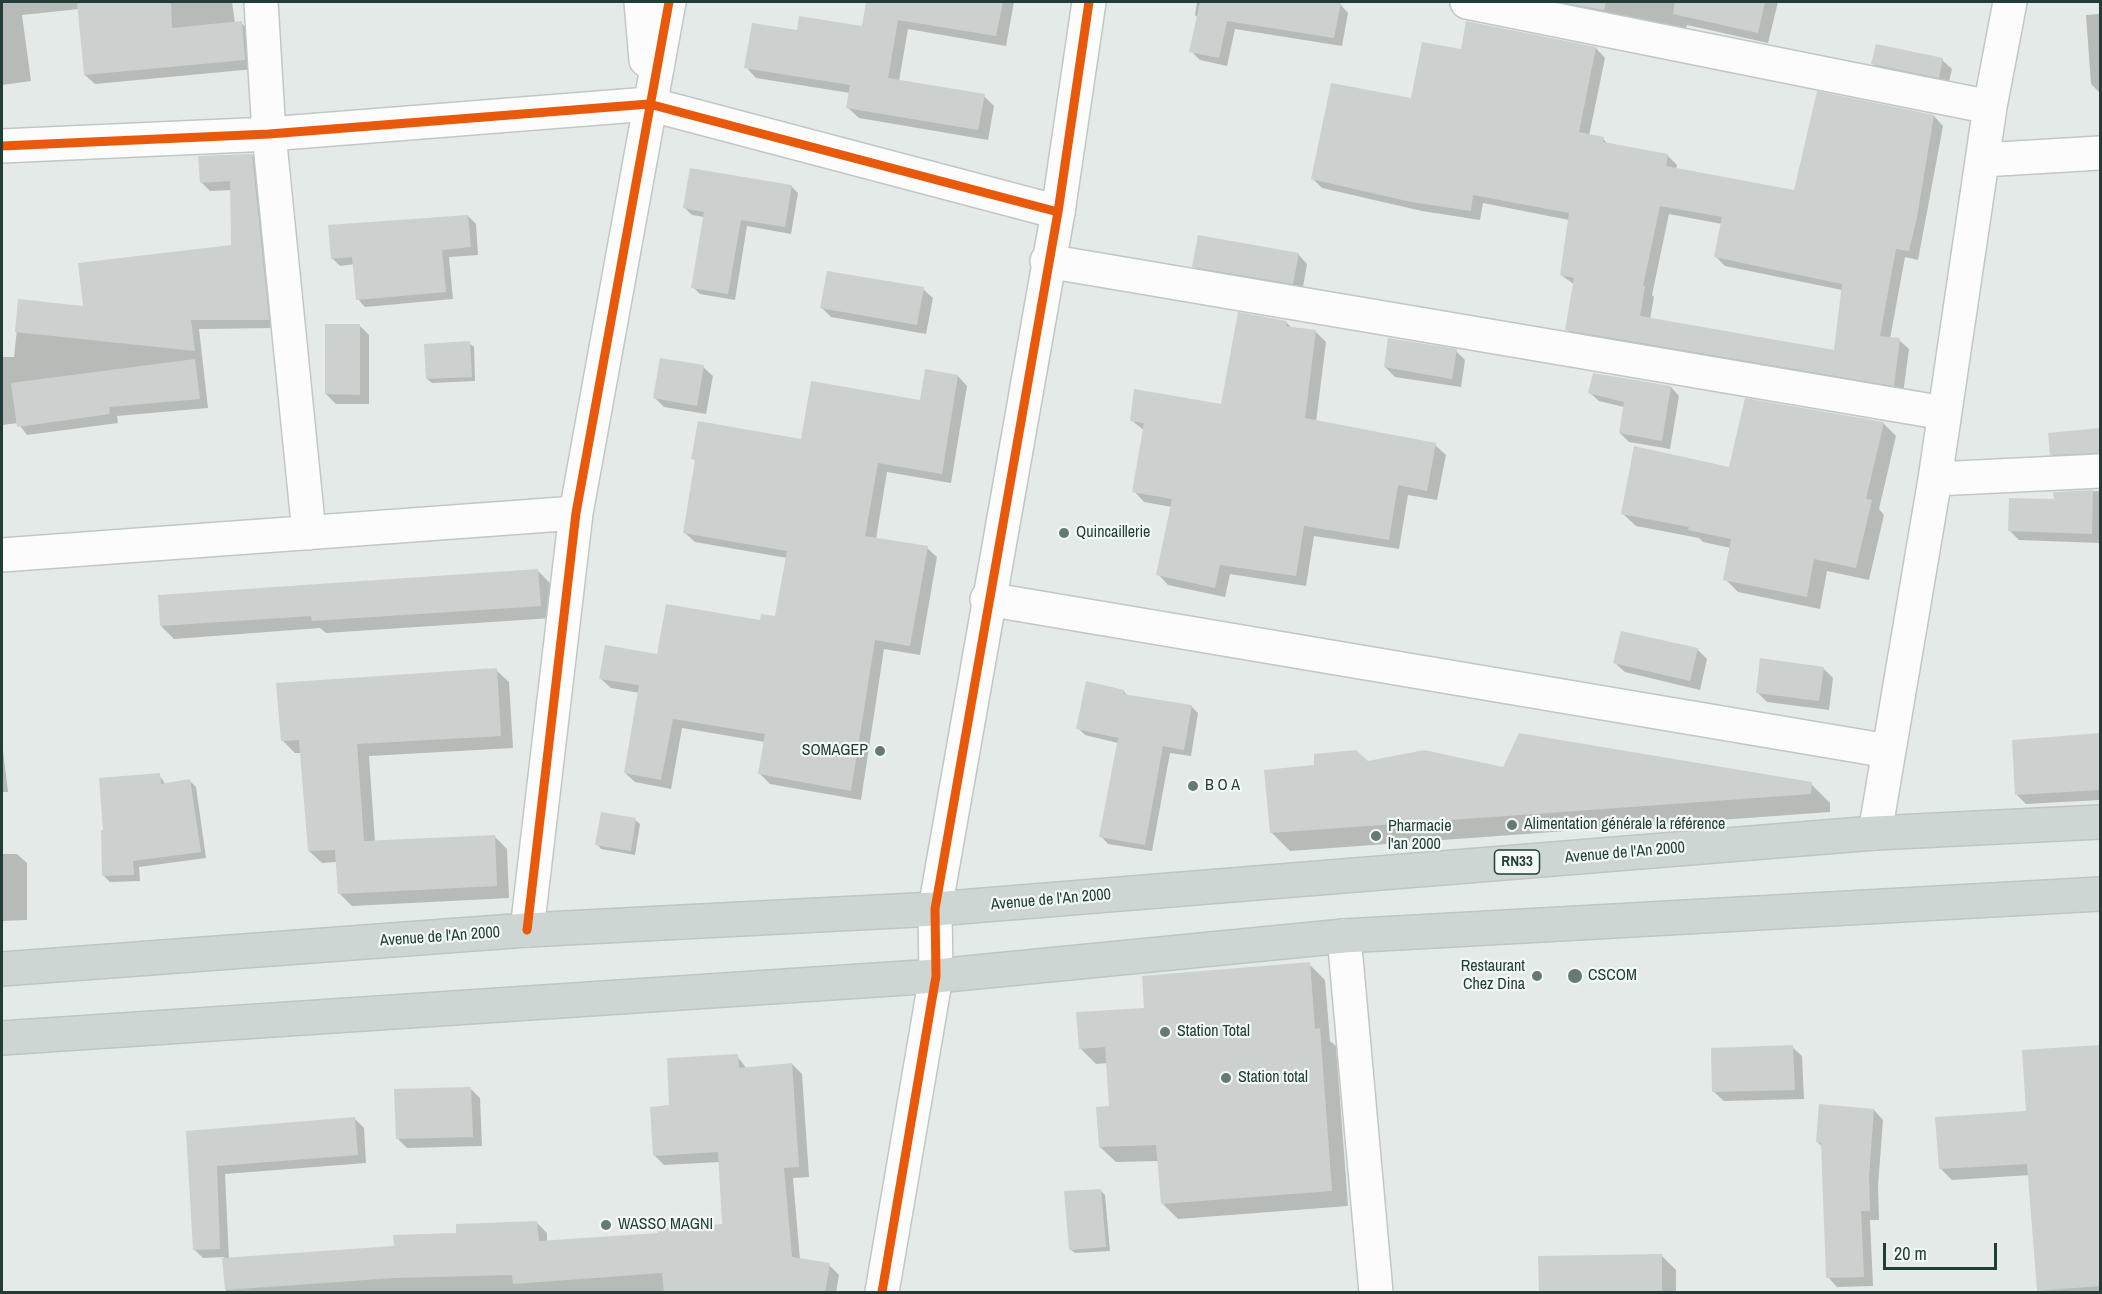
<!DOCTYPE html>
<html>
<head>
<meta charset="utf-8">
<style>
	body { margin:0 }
	#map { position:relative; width:2102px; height:1294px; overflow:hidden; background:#e4eae7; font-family:"Archivo Narrow",sans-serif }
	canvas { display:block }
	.frame { position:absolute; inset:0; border:3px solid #223d37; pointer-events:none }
	.scale { position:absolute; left:1883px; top:1243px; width:114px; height:27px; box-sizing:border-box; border:3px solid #223d37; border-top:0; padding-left:8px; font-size:18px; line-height:21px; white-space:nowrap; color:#223d37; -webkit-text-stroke:4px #f3f9f6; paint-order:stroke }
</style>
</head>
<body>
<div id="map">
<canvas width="2102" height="1294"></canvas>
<div class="frame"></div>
<div class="scale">20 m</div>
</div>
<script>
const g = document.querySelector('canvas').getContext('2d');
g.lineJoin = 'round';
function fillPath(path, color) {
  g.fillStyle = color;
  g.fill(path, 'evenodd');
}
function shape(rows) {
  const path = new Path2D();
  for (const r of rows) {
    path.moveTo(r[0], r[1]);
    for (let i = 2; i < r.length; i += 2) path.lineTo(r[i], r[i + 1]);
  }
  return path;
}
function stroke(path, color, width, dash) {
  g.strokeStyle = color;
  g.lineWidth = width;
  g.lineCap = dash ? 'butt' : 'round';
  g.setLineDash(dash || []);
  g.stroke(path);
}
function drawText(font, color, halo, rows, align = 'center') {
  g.font = font + ' "Archivo Narrow",sans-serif';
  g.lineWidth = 4.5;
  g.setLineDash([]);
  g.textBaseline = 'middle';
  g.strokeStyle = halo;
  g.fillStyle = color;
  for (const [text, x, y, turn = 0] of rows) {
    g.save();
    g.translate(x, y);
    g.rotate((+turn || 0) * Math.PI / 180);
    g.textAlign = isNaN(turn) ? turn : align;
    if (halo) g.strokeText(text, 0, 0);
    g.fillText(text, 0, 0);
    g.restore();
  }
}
const shadow = shape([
	[2,2,232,2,235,23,241,23,251,32,254,69,95,84,85,75,79,9,22,15,31,81,2,85],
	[868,2,1014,2,1006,46,908,29,899,81,984,96,994,106,988,140,859,118,848,108,850,93,756,78,746,67,798,32,863,28],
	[1197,2,1323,2,1340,4,1348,13,1342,46,1235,29,1227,66,1200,60,1191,51,1198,18,1195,15],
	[1521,2,1778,2,1768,43,1687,25,1685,34],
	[2100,14,2100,93,2091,84,2086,15],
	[1596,48,1605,58,1589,136,1603,139,1609,145,1667,155,1677,165,1676,169,1795,192,1934,116,1943,126,1918,260,1905,257,1890,339,1899,340,1909,349,1903,394,1576,339,1567,329,1575,285,1561,275,1569,220,1483,203,1480,220,1422,211,1322,188,1312,178,1412,100,1462,51],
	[1669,214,1722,224,1716,257,1725,266,1842,290,1835,351,1650,319,1654,297,1652,295],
	[1942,60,1952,69,1948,86,1883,73,1873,64],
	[252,155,261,164,277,328,199,329,208,408,117,416,118,423,27,435,18,423,2,425,2,357,14,357,20,301,85,308,232,246,232,190,210,191,201,182],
	[791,186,798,193,791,234,747,226,735,300,700,294,693,287,705,217,692,215,685,208],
	[468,216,476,224,478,255,449,257,453,299,365,307,358,299,355,264,340,266,332,258],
	[1298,254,1307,264,1302,293,1203,276,1194,266],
	[923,289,933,298,926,334,831,317,822,308],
	[1286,322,1293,329,1316,332,1326,342,1316,422,1435,445,1446,455,1437,500,1408,495,1399,549,1314,536,1306,586,1230,574,1225,597,1168,585,1158,574,1172,507,1144,502,1134,491,1145,431,1131,420,1222,405],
	[359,325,369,335,369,404,336,404,326,394],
	[469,343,474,347,475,381,432,383,427,379],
	[1456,351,1465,360,1461,387,1395,377,1385,367],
	[703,367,713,376,706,414,664,407,654,397],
	[958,376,967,386,951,483,887,472,876,539,927,548,937,557,920,655,884,649,861,800,770,784,760,774,765,742,682,728,671,789,635,782,625,773,640,693,611,688,601,679,658,655,776,618,787,558,695,542,685,533,696,462,693,458,802,440,921,402],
	[1671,387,1679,396,1670,449,1629,442,1620,433,1624,407,1599,401,1590,393],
	[1883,423,1896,436,1879,509,1884,515,1869,580,1827,571,1820,609,1738,592,1725,579,1731,548,1703,542,1699,538,1636,526,1623,514,1730,469],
	[2100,429,2100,463,2061,464,2051,454,2049,434],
	[2100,491,2100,543,2019,540,2010,531,2056,501,2055,493],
	[538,571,550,583,552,618,326,633,320,628,174,639,162,627,159,596],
	[1622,632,1698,650,1707,659,1700,690,1625,672,1615,663],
	[1823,668,1833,678,1829,710,1767,702,1757,692],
	[496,670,509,682,513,748,369,756,375,842,494,836,507,849,509,898,352,906,339,893,337,862,322,863,309,851,302,753,295,753,283,741],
	[1123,691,1128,696,1191,706,1198,713,1191,756,1170,753,1152,851,1108,844,1101,836,1118,743,1085,735,1078,728],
	[2100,734,2100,800,2026,804,2016,794,2013,741],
	[2,748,3,750,8,792,2,792],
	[1504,768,1811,784,1830,803,1830,812,1290,851,1271,832],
	[159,775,166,785,190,781,196,787,206,858,139,867,140,881,110,882,103,875],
	[635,820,640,824,635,855,601,849,597,844],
	[2,854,17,854,27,863,27,920,2,921],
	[1309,964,1325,980,1330,1041,1336,1046,1348,1206,1178,1219,1162,1203,1159,1161,1116,1162,1100,1147,1111,1107,1108,1063,1096,1064,1080,1048,1146,1010],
	[1792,1047,1802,1056,1804,1099,1724,1101,1714,1092],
	[2100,1047,2100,1292,2041,1292,2030,1175,1952,1180,1941,1169,2027,1112,2023,1051],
	[737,1056,747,1069,792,1064,802,1074,809,1177,793,1178,800,1260,829,1265,839,1275,836,1292,226,1292,224,1257,203,1258,194,1249,188,1132,355,1119,364,1128,366,1163,225,1174,229,1260,395,1248,457,1234,537,1223,547,1233,547,1242,659,1234,724,1225,720,1162,664,1165,654,1155,671,1107],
	[470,1088,480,1098,482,1146,407,1148,397,1138],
	[1874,1110,1883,1120,1878,1186,1879,1220,1870,1220,1873,1286,1837,1287,1828,1277,1823,1147,1817,1142],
	[1100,1190,1105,1195,1110,1251,1075,1253,1070,1249],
	[1661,1255,1676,1270,1676,1292,1540,1292]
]);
const building = shape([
	[77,2,171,2,172,28,242,21,245,60,84,75],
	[866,2,1003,2,996,36,898,20,888,78,985,94,978,130,846,108,850,85,744,68,752,23,797,30,799,16,862,26],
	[1200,2,1341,2,1334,38,1227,21,1219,58,1189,52],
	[1560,2,1606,2,1604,10],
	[1675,2,1765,2,1758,33,1673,14],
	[1466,21,1596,47,1579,132,1604,137,1603,142,1668,154,1666,166,1794,190,1817,91,1934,115,1917,217,1909,251,1896,249,1880,336,1900,338,1894,386,1565,330,1574,278,1560,275,1569,213,1473,195,1471,211,1411,202,1311,179,1331,83,1411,98,1422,42,1461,49],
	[1660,206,1722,217,1714,257,1842,284,1834,350,1640,316,1645,286,1643,286],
	[1876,44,1943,58,1939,78,1871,64],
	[252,154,269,320,191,320,195,351,15,332,18,299,83,306,78,263,231,245,230,181,200,183,198,156],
	[690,168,792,185,785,227,741,220,728,294,691,288,704,212,683,208],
	[468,215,471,247,442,250,446,292,356,300,352,257,331,259,328,225],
	[1198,235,1299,253,1293,284,1192,267],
	[827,271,924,287,917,325,820,308],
	[1238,312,1287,321,1286,326,1316,330,1305,418,1436,443,1427,491,1398,485,1389,540,1304,526,1296,576,1220,565,1215,588,1156,575,1172,499,1132,492,1144,423,1130,421,1134,389,1221,404],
	[325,324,360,324,360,395,325,394],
	[1388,338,1457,349,1452,379,1384,367],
	[470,341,472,377,426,379,424,344],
	[660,358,704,365,697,406,653,398],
	[195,359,200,399,109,407,110,414,17,427,11,383],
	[925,369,958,375,942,474,878,463,865,536,928,546,910,646,875,640,851,791,758,774,765,734,673,719,661,780,624,773,639,685,599,679,605,645,657,654,666,604,760,620,761,614,775,616,787,551,683,533,695,460,691,459,698,421,801,439,811,381,920,400],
	[1593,373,1671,386,1662,441,1619,433,1624,402,1588,393],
	[1745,398,1884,422,1866,499,1872,500,1856,568,1814,559,1807,597,1723,580,1731,539,1688,530,1689,527,1621,514,1634,446,1729,467],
	[2100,428,2100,453,2050,455,2048,433],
	[2093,490,2092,534,2008,531,2009,498,2054,499,2053,492],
	[538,569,541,606,312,621,311,616,160,626,158,595],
	[1621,631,1698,648,1690,681,1613,663],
	[1760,658,1824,667,1819,701,1756,693],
	[497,668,501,736,357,744,364,841,495,835,497,886,338,894,335,850,308,851,299,740,281,741,276,683],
	[1086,681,1124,690,1123,694,1192,705,1184,750,1163,746,1145,845,1099,837,1118,738,1076,729],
	[1519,733,1812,782,1811,794,1270,833,1264,770,1314,765,1314,754,1356,750,1368,761,1424,750,1503,767],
	[2100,733,2100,790,2015,795,2012,740],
	[160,773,161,784,190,779,201,852,133,861,134,875,102,876,101,830,103,830,99,778],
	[601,812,636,818,631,851,595,845],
	[1310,962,1315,1029,1320,1028,1332,1191,1161,1204,1156,1145,1099,1147,1096,1107,1109,1106,1105,1047,1079,1049,1076,1012,1144,1008,1142,976],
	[1793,1045,1795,1090,1712,1092,1711,1048],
	[2100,1045,2100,1286,2037,1291,2027,1164,1939,1169,1935,1117,2026,1111,2022,1050],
	[738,1054,739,1068,792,1063,799,1167,784,1168,792,1257,830,1263,825,1293,664,1293,662,1273,513,1284,512,1275,394,1278,225,1290,222,1258,394,1246,393,1235,456,1233,456,1224,537,1221,539,1241,658,1233,657,1228,722,1224,718,1152,653,1156,650,1107,669,1105,667,1058],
	[471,1087,473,1137,396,1139,394,1089],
	[1819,1104,1874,1109,1869,1176,1870,1211,1861,1211,1864,1277,1826,1278,1821,1143,1816,1142],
	[355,1117,358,1155,217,1166,220,1249,193,1250,186,1131],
	[1101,1189,1106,1247,1069,1250,1064,1191],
	[1662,1254,1662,1293,1539,1293,1538,1256]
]);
const minor = shape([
	[261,2,269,134,309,533],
	[641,2,646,60],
	[1467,2,1990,107],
	[2,146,269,134,649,104,1058,212],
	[1982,160,2100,153],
	[1047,261,1944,413],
	[1935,479,2100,471],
	[2,555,576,513],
	[987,599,1888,751],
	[1875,833,1935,479,1990,107,2010,2],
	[527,930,576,513,669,2],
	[1344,936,1376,1292],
	[882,1292,936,976]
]);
const tertiary = shape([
	[936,976,935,909,1058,212,1089,2]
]);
const primary = shape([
	[2,969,527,930,935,909,1875,833,2100,822],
	[2,1038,936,976,1344,936,2100,894]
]);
const cycleway = shape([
	[2,146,269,134,649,104,1058,212],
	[527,930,576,513,669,2],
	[882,1292,936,976,935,909,1058,212,1089,2]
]);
const markers = [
	[1064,533,6,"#667a75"],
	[880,751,6,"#667a75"],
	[1193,786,6,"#667a75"],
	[1512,825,6,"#667a75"],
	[1376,836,6,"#667a75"],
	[1537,976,6,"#667a75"],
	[1575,976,8,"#667a75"],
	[1165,1032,6,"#667a75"],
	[1226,1078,6,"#667a75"],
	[606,1225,6,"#667a75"]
];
const shields = [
	[1517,862,45]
];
const shieldNames = [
	["RN33",1517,862]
];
const poiNames = [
	["Quincaillerie",1076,533],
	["SOMAGEP",868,751,"right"],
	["B O A",1205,786],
	["Alimentation générale la référence",1524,825],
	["Pharmacie",1388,827],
	["l'an 2000",1388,845],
	["Restaurant",1525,967,"right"],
	["Chez Dina",1525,985,"right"],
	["CSCOM",1588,976],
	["Station Total",1177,1032],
	["Station total",1238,1078],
	["WASSO MAGNI",618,1225]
];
const streetNames = [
	["Avenue de l'An 2000",1625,853,-5],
	["Avenue de l'An 2000",1051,900,-5],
	["Avenue de l'An 2000",440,937,-4]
];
fillPath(shadow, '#0003');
fillPath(building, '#ccd1cf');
stroke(minor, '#c1c7c4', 36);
stroke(tertiary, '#c1c7c4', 36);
stroke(primary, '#bdc6c3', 36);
stroke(minor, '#fbfcfb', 33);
stroke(tertiary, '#fbfcfb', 33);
stroke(primary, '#ced6d3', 33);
stroke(cycleway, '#e8590c', 9);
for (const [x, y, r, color] of markers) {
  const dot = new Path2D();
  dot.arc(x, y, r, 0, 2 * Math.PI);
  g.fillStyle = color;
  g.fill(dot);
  stroke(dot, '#f3f9f6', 2);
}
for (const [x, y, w] of shields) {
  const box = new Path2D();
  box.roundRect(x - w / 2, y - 12, w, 24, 4.5);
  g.fillStyle = '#f3f9f6';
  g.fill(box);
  stroke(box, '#223d37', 1.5);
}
drawText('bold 15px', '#223d37', null, shieldNames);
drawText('16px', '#223d37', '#f3f9f6', poiNames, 'left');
drawText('16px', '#223d37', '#f3f9f6', streetNames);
</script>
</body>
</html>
